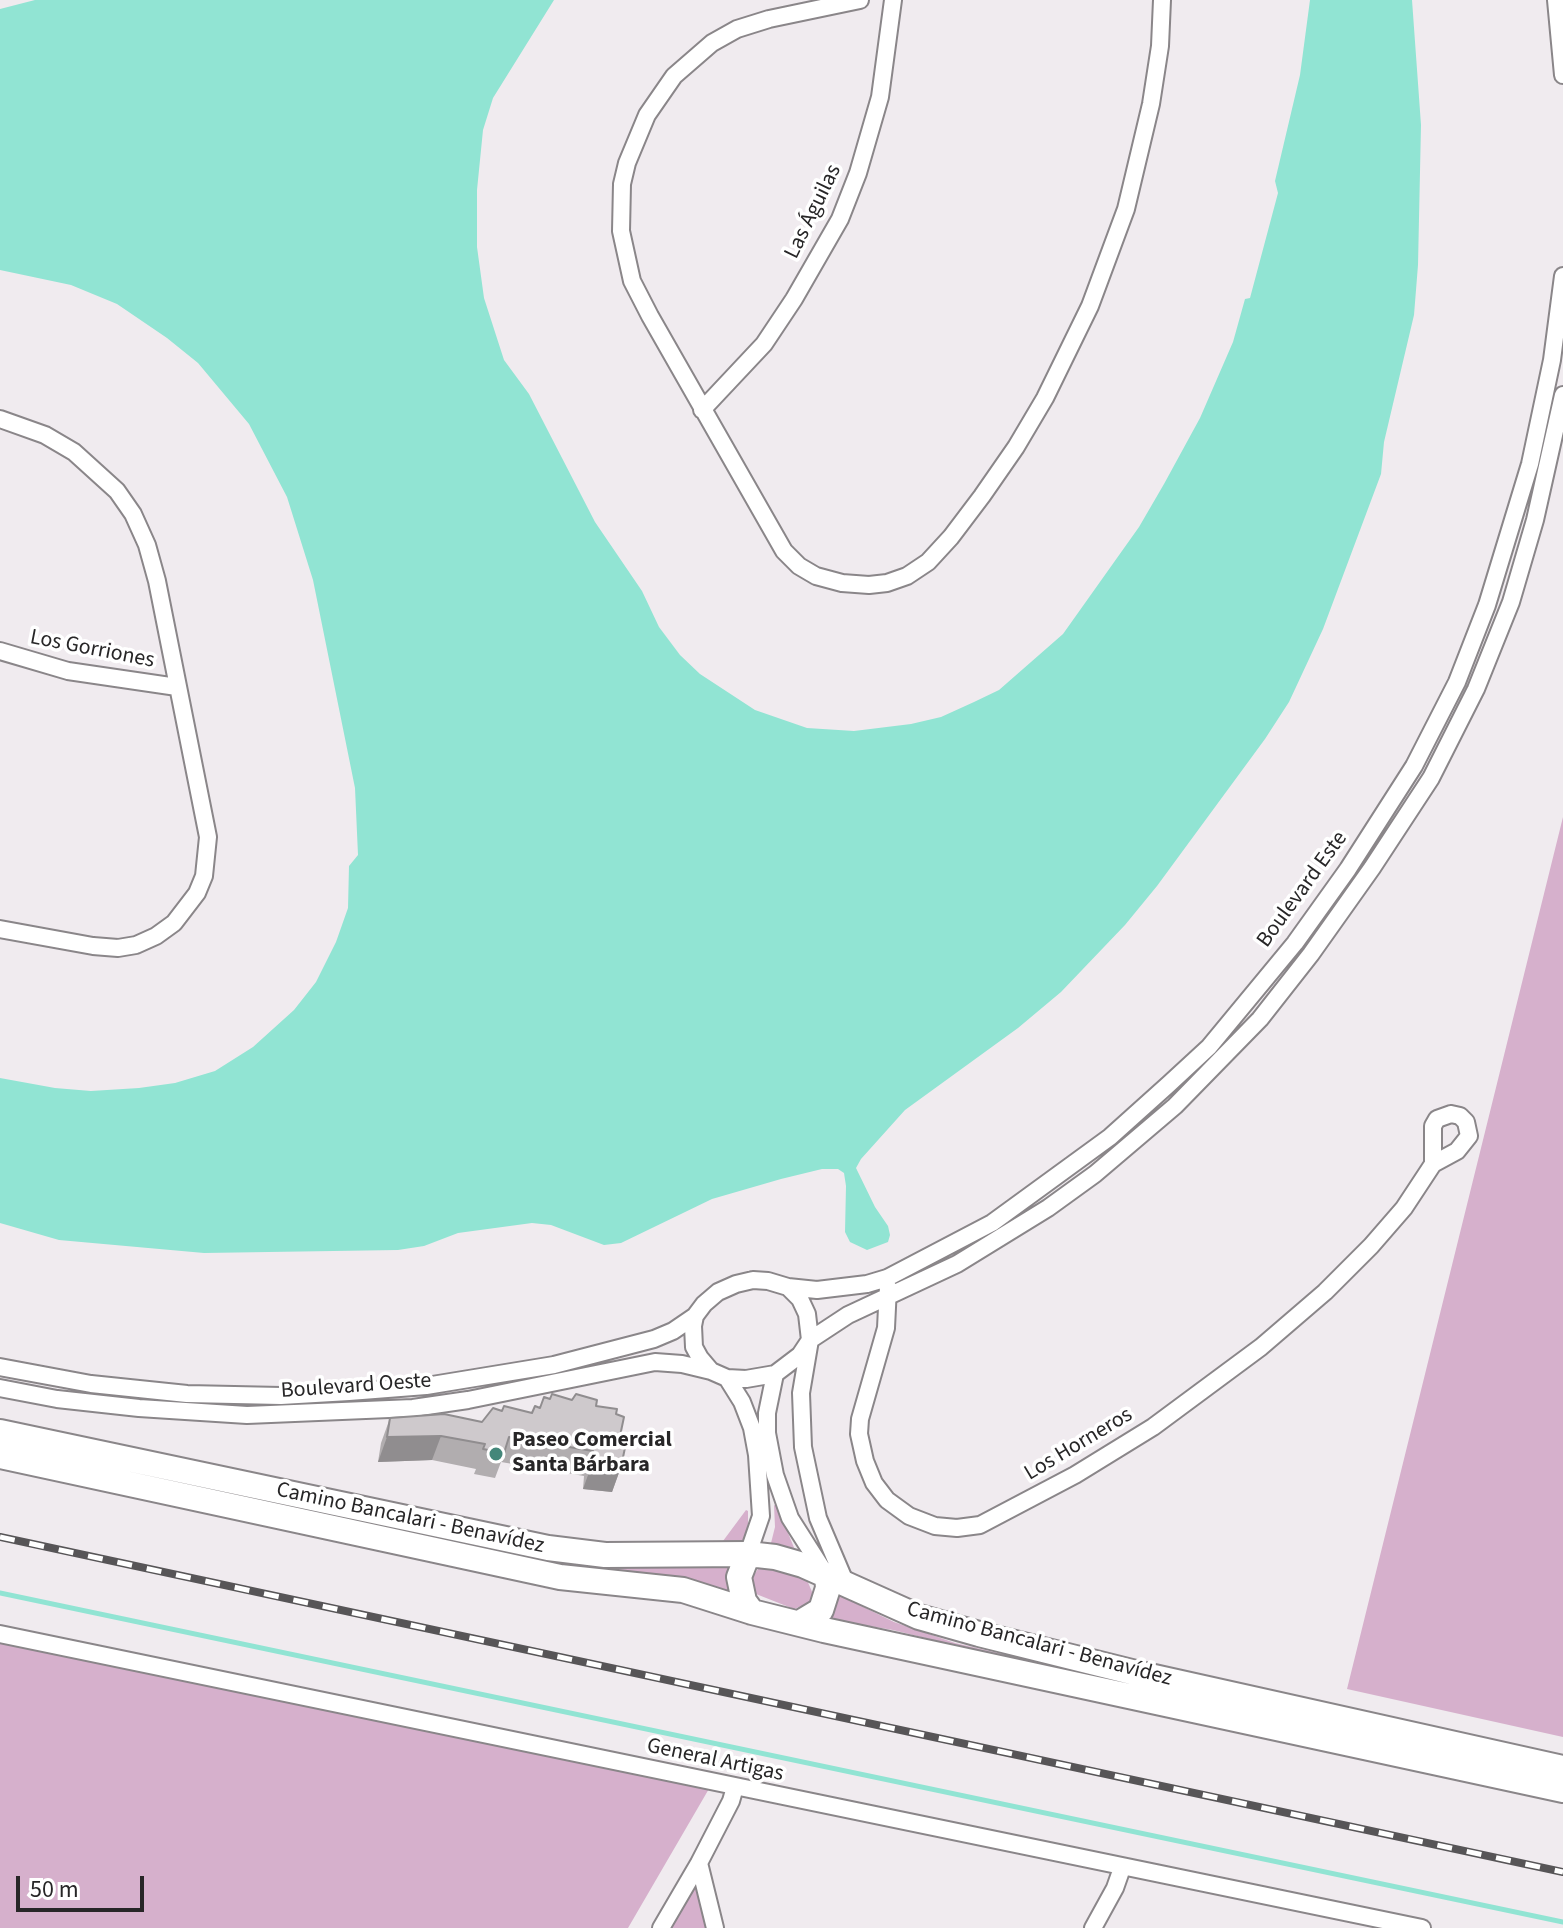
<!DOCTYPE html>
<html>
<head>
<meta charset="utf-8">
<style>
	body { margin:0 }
	#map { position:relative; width:1563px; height:1928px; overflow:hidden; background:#f0ebef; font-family:"Source Sans 3",sans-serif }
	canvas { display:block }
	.scale { position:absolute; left:16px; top:1876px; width:128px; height:36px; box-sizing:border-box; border:4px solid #272627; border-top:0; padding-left:10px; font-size:24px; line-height:28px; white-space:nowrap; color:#272627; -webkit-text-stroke:6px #fff; paint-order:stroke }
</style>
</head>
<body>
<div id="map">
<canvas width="1563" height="1928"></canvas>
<div class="scale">50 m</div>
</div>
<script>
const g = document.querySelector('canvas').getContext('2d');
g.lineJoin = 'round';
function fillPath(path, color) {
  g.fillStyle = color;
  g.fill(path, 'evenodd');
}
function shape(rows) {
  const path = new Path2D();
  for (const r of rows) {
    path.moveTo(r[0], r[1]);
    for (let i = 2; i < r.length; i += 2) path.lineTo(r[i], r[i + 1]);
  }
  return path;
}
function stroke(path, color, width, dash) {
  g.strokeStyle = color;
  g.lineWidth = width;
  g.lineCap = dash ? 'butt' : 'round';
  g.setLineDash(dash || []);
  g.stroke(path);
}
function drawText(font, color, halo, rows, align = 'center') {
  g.font = font + ' "Source Sans 3",sans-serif';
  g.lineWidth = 7;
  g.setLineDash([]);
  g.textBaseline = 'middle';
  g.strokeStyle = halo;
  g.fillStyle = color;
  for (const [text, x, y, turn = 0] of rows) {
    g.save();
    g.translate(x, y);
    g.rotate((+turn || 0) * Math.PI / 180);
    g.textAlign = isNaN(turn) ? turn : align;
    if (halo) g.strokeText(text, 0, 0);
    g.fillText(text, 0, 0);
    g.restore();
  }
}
const green = shape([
	[1563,817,1563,1737,1347,1689],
	[0,1443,364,1521,732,1563,730,1589,729,1592,601,1574,0,1449],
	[774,1505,777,1506,795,1550,771,1543,775,1527],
	[746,1510,748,1511,748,1524,744,1538,742,1541,723,1541],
	[769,1567,807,1580,813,1594,809,1603,794,1609,756,1594,752,1578,758,1569],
	[841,1596,894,1622,955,1643,1159,1690,1158,1696,893,1630,834,1620,829,1616,837,1598],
	[0,1639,717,1775,628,1928,0,1928],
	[699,1863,715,1928,661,1928]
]);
const water = shape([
	[35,0,554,0,493,98,483,130,477,190,477,247,484,298,504,360,529,394,595,522,642,591,659,627,680,655,700,674,755,710,807,728,854,731,911,724,941,717,974,702,999,690,1063,634,1139,527,1164,484,1200,418,1233,342,1245,299,1250,298,1278,193,1275,181,1300,75,1310,0,1412,0,1421,125,1418,265,1414,315,1384,442,1381,474,1323,629,1289,702,1265,739,1157,886,1125,925,1061,992,1018,1028,905,1110,861,1159,856,1168,875,1207,888,1226,890,1235,888,1242,867,1250,850,1242,845,1232,846,1186,844,1173,838,1169,822,1169,781,1179,712,1199,621,1243,604,1245,551,1225,532,1223,458,1233,424,1246,398,1250,204,1253,59,1240,0,1223,0,1078,55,1088,91,1091,139,1088,175,1083,215,1071,253,1047,294,1010,316,982,336,942,348,908,349,866,358,855,355,788,313,580,287,497,249,424,198,363,167,338,117,304,71,285,0,270,0,9]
]);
const stream = shape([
	[0,1593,1563,1922]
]);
const street = shape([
	[860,0,769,19,737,29,712,43,674,76,647,115,627,163,622,184,621,231,632,281,650,316,784,551,799,566,816,576,842,583,869,585,887,583,907,576,928,562,951,537,982,496,1016,447,1045,398,1090,306,1126,209,1151,104,1160,46,1162,0],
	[1556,0,1563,75],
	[702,410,764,344,794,299,840,219,858,173,880,97,893,0],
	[0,419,45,435,74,452,117,491,133,514,147,545,157,581,208,837,204,876,197,893,174,923,156,936,136,945,118,948,93,946,0,929],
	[0,651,68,671,177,687],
	[1451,1114,1460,1116,1466,1122,1469,1136,1457,1151,1433,1164,1433,1126,1437,1119,1451,1114],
	[753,1280,768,1281,788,1287,800,1299,807,1314,810,1340,800,1355,775,1374,746,1379,727,1378,711,1371,700,1358,694,1347,693,1326,695,1316,704,1304,718,1292,736,1284,753,1280],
	[788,1287,817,1290,867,1284,887,1278,992,1223,1110,1137,1169,1084,1209,1047,1295,943,1348,869,1414,766,1457,682,1487,605,1530,464,1552,360,1563,276],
	[888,1287,886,1328,860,1419,859,1434,865,1461,874,1483,887,1500,909,1516,935,1526,957,1528,980,1525,1075,1475,1153,1427,1261,1347,1325,1292,1371,1246,1404,1208,1433,1164],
	[0,1367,91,1384,187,1394,281,1396,349,1392,426,1386,554,1365,654,1339,673,1331,695,1316],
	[775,1374,767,1413,767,1433,775,1475,790,1518,825,1573],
	[727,1378,742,1402,752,1428,757,1455,761,1516,748,1554],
	[0,1388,57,1399,139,1408,247,1415,413,1408,468,1400,655,1362,682,1364,711,1371],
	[846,1584,818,1518,803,1447,801,1393,810,1340,848,1315,957,1264,1048,1208,1095,1174,1175,1106,1260,1019,1311,954,1372,868,1431,778,1476,689,1511,602,1535,520,1563,395],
	[0,1634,1422,1928],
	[699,1863,715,1928],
	[661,1928,699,1863,731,1801,735,1787],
	[1093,1928,1115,1888,1122,1868]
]);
const secondary = shape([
	[0,1432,548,1548,605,1555,748,1554,775,1557,803,1565,919,1617,979,1634,1136,1673,1563,1768],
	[0,1456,560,1577,683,1590,752,1612,824,1630,1563,1790],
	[748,1554,739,1577,744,1601,752,1612],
	[801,1622,821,1610,828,1588,827,1575]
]);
const rail = shape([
	[0,1537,1563,1872]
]);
const wall = shape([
	[550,1399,596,1406,616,1414,620,1436,621,1467,612,1492,583,1489,584,1476,501,1462,495,1478,474,1474,476,1469,432,1460,378,1462,381,1443,390,1418,482,1422,502,1411,532,1413]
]);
const shadedWall = shape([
	[441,1436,432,1460,378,1462,387,1437],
	[592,1464,621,1467,612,1492,583,1489]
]);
const building = shape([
	[552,1394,572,1400,576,1394,597,1400,596,1406,617,1409,616,1414,624,1417,620,1436,627,1438,621,1467,592,1464,593,1451,509,1437,504,1453,483,1449,485,1444,441,1436,387,1437,390,1418,444,1414,482,1422,493,1408,502,1411,504,1406,532,1413,535,1406,540,1408,544,1397,550,1399,552,1394]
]);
const markers = [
	[496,1454,8,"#44877a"]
];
const streetNames = [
	["Las Águilas",814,212,-64],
	["Los Gorriones",92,650,11],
	["Boulevard Este",1303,890,-54],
	["Boulevard Oeste",356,1387,-4],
	["Los Horneros",1079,1445,-31],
	["Camino Bancalari - Benavídez",410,1519,12],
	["Camino Bancalari - Benavídez",1039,1645,15],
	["General Artigas",715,1761,12]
];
const poiNames = [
	["Paseo Comercial",512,1441],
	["Santa Bárbara",512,1466]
];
fillPath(green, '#d6b0cc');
fillPath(water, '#91e4d3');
stroke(stream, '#91e4d3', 5);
stroke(street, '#8a8689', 20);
stroke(secondary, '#8a8689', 28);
stroke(street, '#fff', 16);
stroke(secondary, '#fff', 24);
stroke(rail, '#575557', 8);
stroke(rail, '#fff', 5, [15]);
fillPath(wall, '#b1adaf');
fillPath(shadedWall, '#908d8f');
fillPath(building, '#cec9cc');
stroke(building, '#908d8f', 2);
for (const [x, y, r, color] of markers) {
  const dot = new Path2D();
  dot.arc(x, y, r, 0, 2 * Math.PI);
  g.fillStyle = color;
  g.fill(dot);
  stroke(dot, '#fff', 3);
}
drawText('22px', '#272627', '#fff', streetNames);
drawText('bold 22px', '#272627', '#fff', poiNames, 'left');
</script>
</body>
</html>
